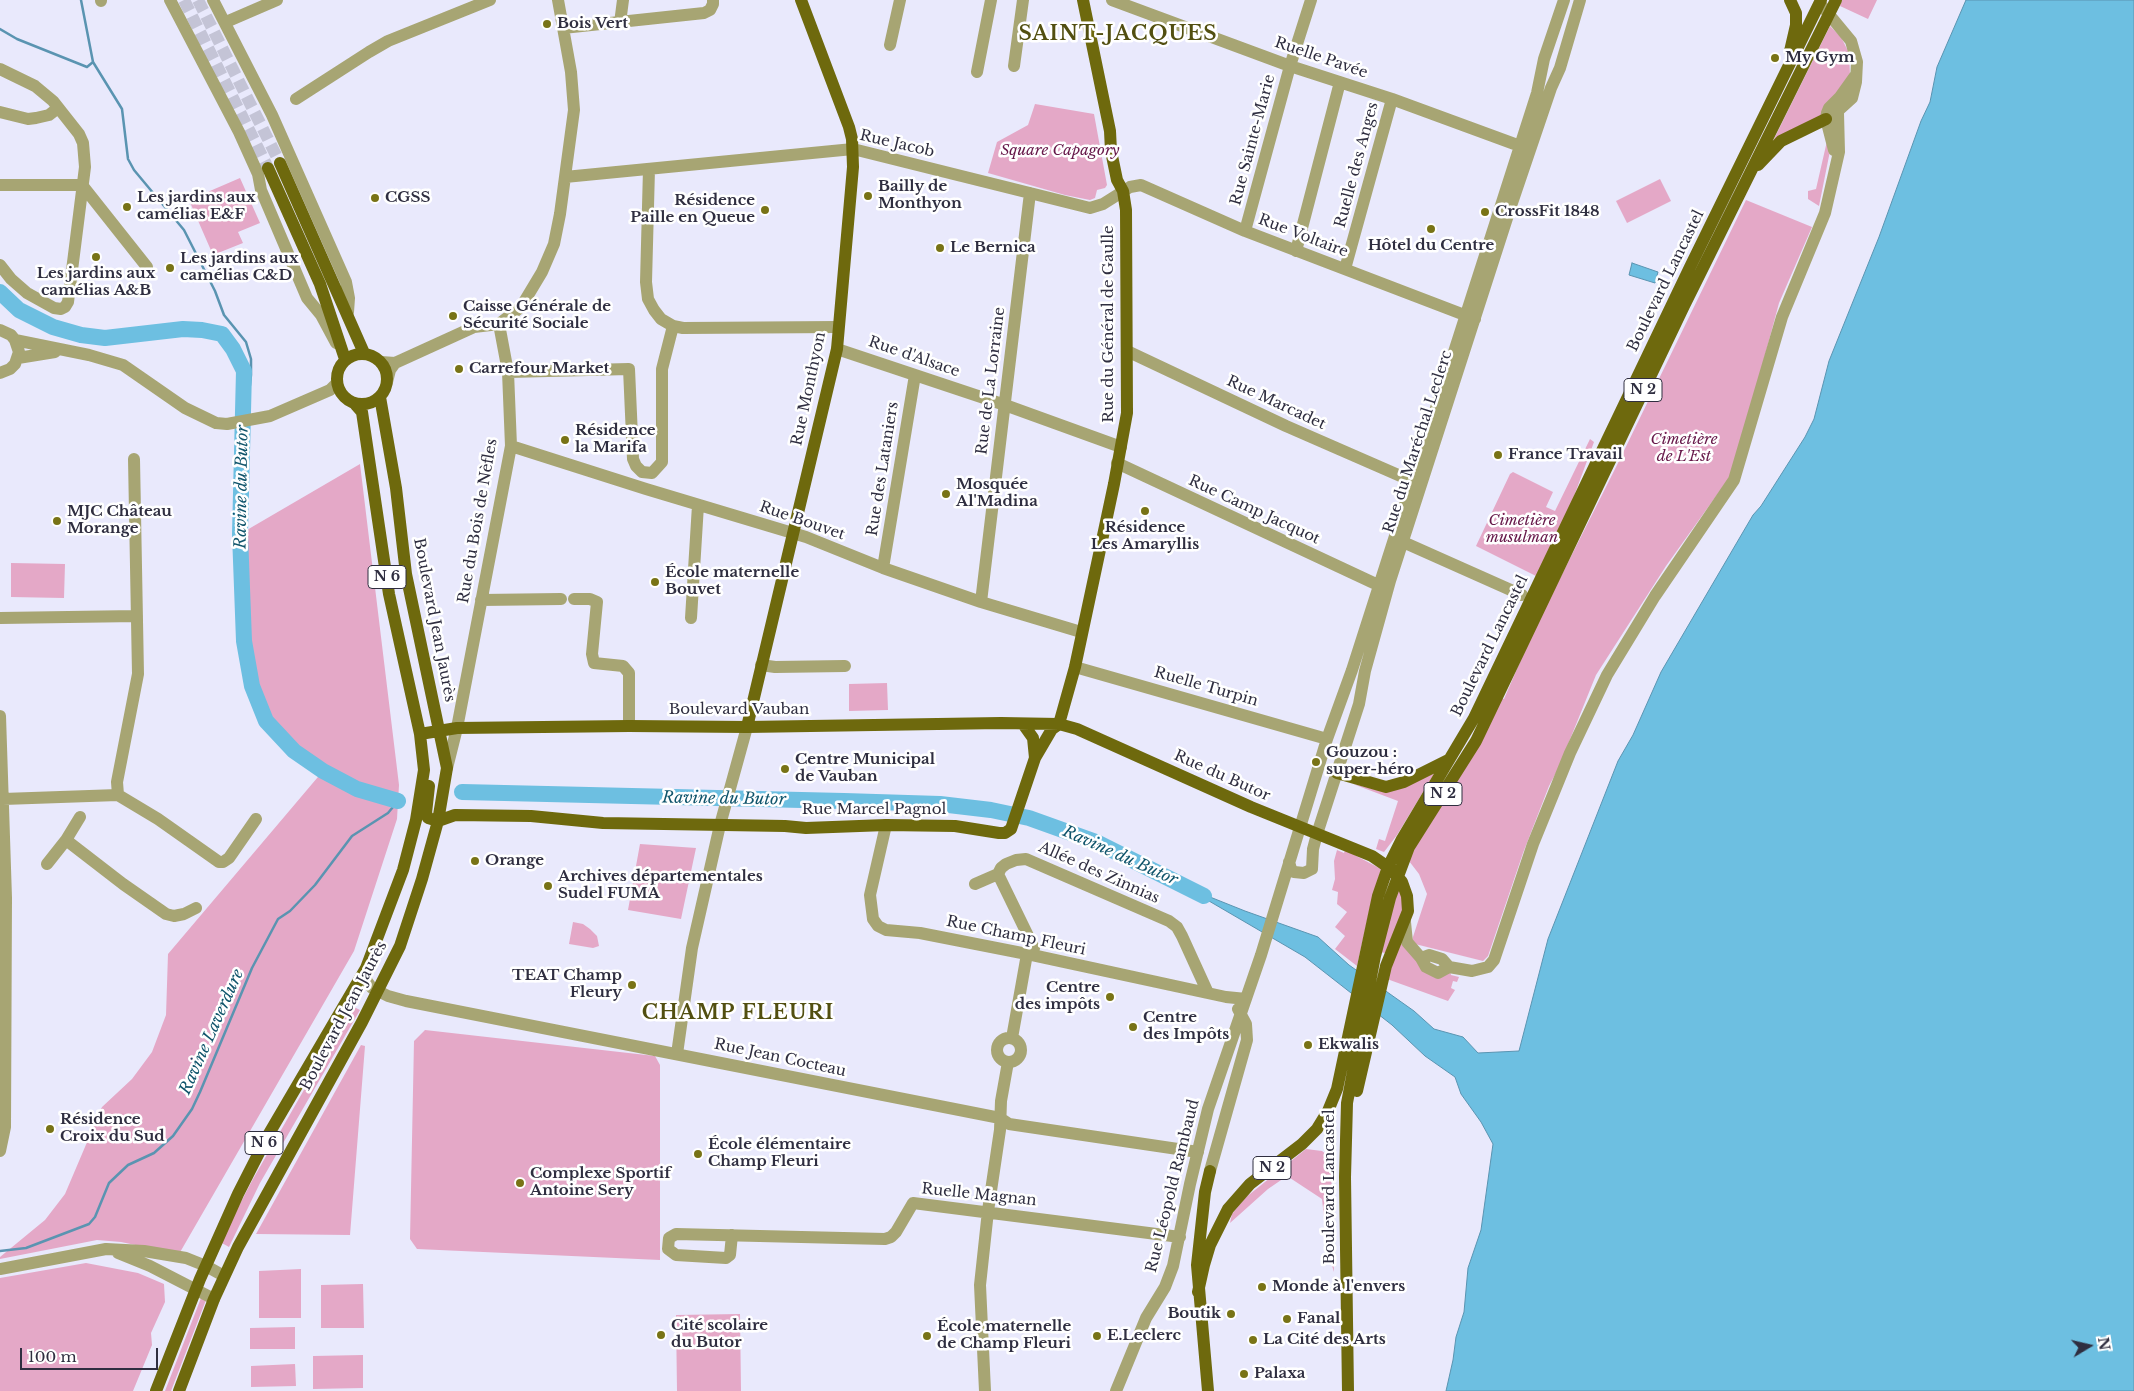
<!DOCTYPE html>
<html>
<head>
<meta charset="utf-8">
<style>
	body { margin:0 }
	#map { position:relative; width:2134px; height:1391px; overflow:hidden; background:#e9e9fc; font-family:"Libre Baskerville",serif }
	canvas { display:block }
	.north { position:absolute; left:2064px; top:1321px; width:50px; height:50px; -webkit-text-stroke:4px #fff; paint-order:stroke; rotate:81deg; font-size:14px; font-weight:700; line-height:20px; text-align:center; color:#2f2e40 }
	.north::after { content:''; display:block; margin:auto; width:18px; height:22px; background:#2f2e40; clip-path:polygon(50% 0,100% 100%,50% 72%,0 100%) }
	.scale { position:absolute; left:20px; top:1348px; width:138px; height:22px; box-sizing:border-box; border:2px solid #2f2e40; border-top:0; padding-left:6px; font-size:15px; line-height:18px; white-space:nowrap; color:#2f2e40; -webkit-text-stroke:4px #fff; paint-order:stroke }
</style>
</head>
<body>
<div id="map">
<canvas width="2134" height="1391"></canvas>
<div class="north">N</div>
<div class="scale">100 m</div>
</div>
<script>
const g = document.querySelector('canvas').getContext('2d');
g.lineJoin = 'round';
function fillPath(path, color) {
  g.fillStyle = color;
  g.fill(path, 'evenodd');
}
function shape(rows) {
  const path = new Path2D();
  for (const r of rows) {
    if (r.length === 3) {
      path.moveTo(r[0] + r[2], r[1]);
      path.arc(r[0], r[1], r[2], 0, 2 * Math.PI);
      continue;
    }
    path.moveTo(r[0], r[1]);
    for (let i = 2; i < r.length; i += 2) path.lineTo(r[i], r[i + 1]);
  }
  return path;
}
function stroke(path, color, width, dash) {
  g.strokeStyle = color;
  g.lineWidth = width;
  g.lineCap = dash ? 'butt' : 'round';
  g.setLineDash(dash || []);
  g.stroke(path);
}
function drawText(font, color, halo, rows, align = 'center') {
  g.font = font + ' "Libre Baskerville",serif';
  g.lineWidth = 5;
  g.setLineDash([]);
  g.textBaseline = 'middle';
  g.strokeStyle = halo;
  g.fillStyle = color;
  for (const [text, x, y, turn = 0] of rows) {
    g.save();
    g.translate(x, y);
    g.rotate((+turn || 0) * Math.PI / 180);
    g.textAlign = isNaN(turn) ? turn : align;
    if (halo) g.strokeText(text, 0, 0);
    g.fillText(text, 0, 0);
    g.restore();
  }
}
const green = shape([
	[1842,0,1877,0,1868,19,1840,6],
	[1830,26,1841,37,1849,53,1850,75,1823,119,1773,141],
	[1035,104,1094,114,1107,185,1105,188,1097,190,1095,198,1090,200,1065,195,988,173,997,142,1028,125],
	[1827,141,1830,151,1819,206,1808,199,1808,191,1816,189],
	[240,178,260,223,238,232,243,243,213,255,189,200],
	[1660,179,1671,201,1627,223,1616,201],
	[1746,200,1812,227,1779,303,1734,471,1666,566,1596,675,1558,769,1549,786,1523,853,1488,956,1483,961,1411,943,1427,894,1419,874,1409,861,1416,844,1501,698,1504,699,1533,632,1617,465],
	[1590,439,1594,442,1570,507,1536,576,1476,546,1510,474,1513,472,1553,492,1546,507,1555,511],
	[360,464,399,785,397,819,354,951,179,1254,121,1242,97,1240,0,1259,0,1257,45,1220,65,1194,102,1107,132,1079,152,1052,166,1015,168,954,323,771,294,751,266,721,252,686,244,641,240,534],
	[11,563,65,564,64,598,11,597],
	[887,683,888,710,849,711,849,684],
	[1437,769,1397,835,1384,852,1376,849,1379,839,1385,841,1398,801,1353,784,1386,792],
	[640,844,696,848,681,919,628,910],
	[1337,850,1344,853,1345,850,1381,869,1371,903,1357,966,1335,949,1345,936,1335,927,1347,912,1337,904,1338,892,1332,890,1335,879,1334,861],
	[1398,887,1403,899,1403,910,1385,953,1380,952],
	[573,922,583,924,590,929,597,936,599,946,593,948,569,944],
	[1400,942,1422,967,1450,971,1451,975,1459,977,1457,982,1453,981,1451,988,1455,990,1448,1001,1387,979],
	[352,1006,360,1010,260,1183,229,1247,220,1242,253,1179],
	[425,1030,655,1056,660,1065,660,1260,417,1249,410,1239,414,1041],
	[361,1045,365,1046,350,1235,256,1234],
	[1306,1149,1322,1151,1331,1158,1334,1272,1328,1253,1322,1199,1287,1176,1268,1189,1230,1223,1232,1214,1245,1198],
	[86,1263,138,1273,164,1284,165,1302,151,1333,152,1345,133,1391,0,1391,0,1278],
	[301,1269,301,1318,259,1318,259,1271],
	[363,1284,364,1328,321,1328,321,1285],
	[201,1298,206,1300,171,1391,165,1391],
	[740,1314,741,1391,677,1391,676,1315],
	[295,1327,295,1349,250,1349,250,1328],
	[363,1355,363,1388,313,1389,313,1356],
	[295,1364,296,1386,251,1387,251,1366]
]);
const water = shape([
	[1966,0,2134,0,2134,1391,1446,1391,1453,1360,1456,1337,1464,1312,1468,1268,1481,1230,1493,1144,1481,1122,1461,1094,1455,1077,1425,1056,1392,1025,1305,957,1185,887,1245,911,1318,937,1349,965,1414,1011,1434,1029,1463,1037,1478,1053,1519,1051,1548,939,1618,761,1633,735,1661,672,1753,515,1761,506,1805,437,1814,419,1829,361,1879,237,1921,121,1930,102,1937,67,1966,0],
	[1632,263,1658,272,1655,283,1629,275,1632,263]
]);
const stream = shape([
	[81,0,93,62,122,109,128,159,134,170,184,230,215,291,224,315,246,342,251,359,251,375,250,385,244,401],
	[0,29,17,39,87,67,93,62],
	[0,1251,26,1248,89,1224,95,1217,109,1183,128,1165,154,1153,173,1136,192,1109,200,1092,252,968,278,919,290,911,315,885,352,836,388,813,398,801]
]);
const river = shape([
	[0,292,19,310,53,327,81,335,105,338,183,329,202,330,222,334,233,349,244,371,240,534,244,641,252,686,266,721,294,751,323,771,357,789,398,801],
	[462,792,844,801,940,804,991,810,1029,818,1096,842,1204,896]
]);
const majorTunnel = shape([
	[184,0,268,168],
	[198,0,280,163]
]);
const minor = shape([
	[101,0,101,1],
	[170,0,239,132,258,174,261,190,307,298,321,315,336,343],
	[213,0,272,115,346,282,349,298,348,312],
	[1112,0,1290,66,1392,99,1520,146],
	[1822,6,1851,41,1857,62,1856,82,1852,98,1831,117],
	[226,22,277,0],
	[620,23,623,0],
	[563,28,704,13,710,10,713,4,713,0],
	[890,45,900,0],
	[1014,66,1023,0],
	[0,69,35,86,53,101,79,134,83,143,85,167,68,302,65,307,61,309,54,308,27,293,11,279,0,265],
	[977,72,991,0],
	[296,99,369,52,388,41,490,0],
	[0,112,28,119,36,118,49,115,58,108],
	[1834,150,1826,119,1827,113,1829,108,1840,97,1855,76],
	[649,169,646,282,648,299,654,310,661,319,673,326,683,328,838,327],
	[565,177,853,149,1090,208,1103,204,1130,187,1141,185,1245,231,1475,319],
	[0,185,82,185],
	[82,185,147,267],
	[1245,231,1290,66,1311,0],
	[1296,251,1340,82],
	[1345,269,1392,99],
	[499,324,521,307,542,272,554,244,560,214,574,110,571,72,558,0],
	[0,330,11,335,15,340,19,352,15,364,10,369,0,373],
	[15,340,89,355,123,365,185,408,216,423,227,424,270,416,330,390,337,383],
	[837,349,1005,405,1121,447],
	[1127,351,1286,426,1412,481],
	[18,358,55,352],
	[381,362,395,363,474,327,499,324],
	[508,372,629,369,633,459,636,466,642,472,652,473,662,462,662,369,673,326],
	[387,382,390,370,395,363],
	[511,446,646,489,806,537,883,568,981,602,1081,632],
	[1117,463,1378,585],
	[1403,542,1522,595],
	[883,568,915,375],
	[574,599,590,599,597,602,592,654,594,663,623,666,629,673,629,726],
	[481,600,561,599],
	[981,602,1030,193],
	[0,618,137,616],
	[691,618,698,505],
	[761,665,775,667,845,666],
	[1075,667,1327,739],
	[0,716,6,898,5,1127,0,1151],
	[447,768,457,728,511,446,508,372,499,324],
	[118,795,117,782,138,674,134,459],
	[3,799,118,795,158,819,219,862,223,862,229,858,256,819],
	[886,825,870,895,873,919,878,926,886,930,920,933,1032,955,1226,997,1246,999],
	[66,840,123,884,166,914,174,916,184,914,196,908],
	[1289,862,1291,869,1294,872,1304,873,1312,869,1313,849,1317,834,1359,704,1365,671,1390,581,1510,209,1551,88,1560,68,1580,0],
	[47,864,66,840,80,817],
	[975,884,998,874],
	[1405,922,1407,942,1421,958,1429,955,1442,959,1449,967,1472,971,1488,967,1494,960,1533,844,1570,753,1607,675,1655,596,1734,480,1782,317,1825,213,1839,152,1838,113],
	[1032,955,1034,948,998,874,1001,868,1006,864,1016,860,1026,859,1169,921,1177,927,1182,936,1208,993],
	[1421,958,1426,967,1438,973,1449,967],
	[363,976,372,988,388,996,406,1001,1000,1118,1009,1124,1198,1152],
	[1009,1050,12],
	[1012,1038,1027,954],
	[677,1054,692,948,720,825,747,727],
	[1210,1171,1247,1040,1246,1024,1238,1009],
	[732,1235,730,1255,726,1258,676,1255,668,1249,669,1238,676,1234,885,1239,891,1237,896,1232,913,1203,1180,1237],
	[118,1253,150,1266,214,1299],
	[0,1269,106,1249,144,1251,186,1258,206,1266,224,1276],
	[985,1391,980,1285,988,1211,1000,1130,1001,1101,1008,1062],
	[1116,1391,1146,1318,1165,1287,1173,1266,1190,1184,1208,1109,1261,955,1327,739,1352,670,1537,93,1544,59,1564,0]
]);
const major = shape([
	[1790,51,1796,25,1796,13,1790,0],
	[280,163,364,353],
	[1758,165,1781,141,1826,119],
	[268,168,320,284,345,359],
	[362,379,25],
	[1023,724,1033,738,1035,758],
	[747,727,837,349,853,167,852,139,849,127,801,0],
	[420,734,457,728,629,726,747,727,1001,723,1059,724,1077,729,1251,807,1372,856,1391,869,1402,882,1407,896,1408,911,1386,966,1357,1091],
	[1337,773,1386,787,1404,782,1448,760],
	[429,786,426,813,428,818,438,821],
	[438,821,455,815,531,816,603,823,785,826,806,828,886,825,955,826,999,833,1005,833,1011,829,1035,758,1052,729,1059,724,1075,667,1114,484,1127,413,1126,210,1123,191,1117,180,1111,151,1110,131,1083,0],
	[1198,1292,1204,1265,1210,1245,1228,1209,1250,1184,1302,1144,1317,1129,1328,1111,1337,1089,1378,896,1388,867,1402,839,1474,718,1690,267,1821,0],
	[156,1391,200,1279,238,1194,267,1137,366,968,403,870,416,820,424,770,420,734,389,594,362,412,355,404],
	[179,1391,214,1299,238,1247,362,1022,400,946,422,879,438,821,447,768,406,574,396,488,380,397],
	[1208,1391,1197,1265,1205,1192,1210,1171],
	[1348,1391,1345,1177,1347,1103,1375,956,1390,898,1409,847,1476,741,1684,306,1836,0]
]);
const markers = [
	[547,24,5,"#787316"],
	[1775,58,5,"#787316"],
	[868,196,5,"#787316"],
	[375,198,5,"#787316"],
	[127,207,5,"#787316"],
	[765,210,5,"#787316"],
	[1485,212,5,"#787316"],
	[1431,229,5,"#787316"],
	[940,248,5,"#787316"],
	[96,257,5,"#787316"],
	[170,268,5,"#787316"],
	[453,316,5,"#787316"],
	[459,369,5,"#787316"],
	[565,440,5,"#787316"],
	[1498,455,5,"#787316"],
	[946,494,5,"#787316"],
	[1145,511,5,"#787316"],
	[57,521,5,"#787316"],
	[655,582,5,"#787316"],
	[1316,762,5,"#787316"],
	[785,769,5,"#787316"],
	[475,861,5,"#787316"],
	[548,886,5,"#787316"],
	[632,985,5,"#787316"],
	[1110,997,5,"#787316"],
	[1133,1027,5,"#787316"],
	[1308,1045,5,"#787316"],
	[50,1129,5,"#787316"],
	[698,1154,5,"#787316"],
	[520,1183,5,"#787316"],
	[1262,1287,5,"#787316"],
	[1231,1314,5,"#787316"],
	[1287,1319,5,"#787316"],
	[661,1335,5,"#787316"],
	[927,1336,5,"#787316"],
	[1097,1336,5,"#787316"],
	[1253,1340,5,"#787316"],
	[1244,1374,5,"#787316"]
];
const shields = [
	[1643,390,38],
	[387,577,38],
	[1443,794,38],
	[264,1143,38],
	[1272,1168,38]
];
const shieldNames = [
	["N 2",1643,390],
	["N 6",387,577],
	["N 2",1443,794],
	["N 6",264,1143],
	["N 2",1272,1168]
];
const poiNames = [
	["Bois Vert",557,24],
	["My Gym",1785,58],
	["Bailly de",878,187],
	["Monthyon",878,204],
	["Les jardins aux",137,198],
	["camélias E&F",137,215],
	["CGSS",385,198],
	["Résidence",755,201,"right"],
	["Paille en Queue",755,218,"right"],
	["CrossFit 1848",1495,212],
	["Hôtel du Centre",1431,246,"center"],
	["Le Bernica",950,248],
	["Les jardins aux",180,259],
	["camélias C&D",180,276],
	["Les jardins aux",96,274,"center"],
	["camélias A&B",96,291,"center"],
	["Caisse Générale de",463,307],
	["Sécurité Sociale",463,324],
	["Carrefour Market",469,369],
	["Résidence",575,431],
	["la Marifa",575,448],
	["France Travail",1508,455],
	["Mosquée",956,485],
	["Al'Madina",956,502],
	["MJC Château",67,512],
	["Morange",67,529],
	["Résidence",1145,528,"center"],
	["Les Amaryllis",1145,545,"center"],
	["École maternelle",665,573],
	["Bouvet",665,590],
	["Gouzou :",1326,753],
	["super-héro",1326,770],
	["Centre Municipal",795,760],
	["de Vauban",795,777],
	["Orange",485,861],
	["Archives départementales",558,877],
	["Sudel FUMA",558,894],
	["TEAT Champ",622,976,"right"],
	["Fleury",622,993,"right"],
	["Centre",1100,988,"right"],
	["des impôts",1100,1005,"right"],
	["Centre",1143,1018],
	["des Impôts",1143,1035],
	["Ekwalis",1318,1045],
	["Résidence",60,1120],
	["Croix du Sud",60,1137],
	["École élémentaire",708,1145],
	["Champ Fleuri",708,1162],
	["Complexe Sportif",530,1174],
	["Antoine Sery",530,1191],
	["Monde à l'envers",1272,1287],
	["Boutik",1221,1314,"right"],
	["Fanal",1297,1319],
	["Cité scolaire",671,1326],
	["du Butor",671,1343],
	["École maternelle",937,1327],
	["de Champ Fleuri",937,1344],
	["E.Leclerc",1107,1336],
	["La Cité des Arts",1263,1340],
	["Palaxa",1254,1374]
];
const streetNames = [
	["Ruelle Pavée",1321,58,19],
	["Rue Sainte-Marie",1253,140,-75],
	["Rue Jacob",897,144,13],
	["Ruelle des Anges",1357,165,-75],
	["Rue Voltaire",1303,236,21],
	["Boulevard Lancastel",1666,281,-64],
	["Rue du Général de Gaulle",1109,324,-90],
	["Rue d'Alsace",914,357,19],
	["Rue de La Lorraine",991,381,-83],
	["Rue Monthyon",809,389,-78],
	["Rue Marcadet",1276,403,25],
	["Rue du Maréchal Leclerc",1418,442,-72],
	["Rue des Lataniers",883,469,-81],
	["Rue Camp Jacquot",1254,510,25],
	["Rue du Bois de Nèfles",478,521,-80],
	["Rue Bouvet",802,521,19],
	["Boulevard Jean Jaurès",434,620,79],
	["Boulevard Lancastel",1490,646,-64],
	["Ruelle Turpin",1206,687,16],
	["Boulevard Vauban",739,710],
	["Rue du Butor",1222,776,24],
	["Rue Marcel Pagnol",874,810],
	["Allée des Zinnias",1099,873,24],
	["Rue Champ Fleuri",1016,936,12],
	["Boulevard Jean Jaurès",344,1016,-62],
	["Rue Jean Cocteau",780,1058,12],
	["Rue Léopold Rambaud",1173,1186,-76],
	["Boulevard Lancastel",1330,1187,-90],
	["Ruelle Magnan",979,1195,6]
];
const parkNames = [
	["Square Capagory",1060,151],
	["Cimetière",1684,440],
	["de L'Est",1684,457],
	["Cimetière",1522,521],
	["musulman",1522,538]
];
const waterNames = [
	["Ravine du Butor",242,487,-89],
	["Ravine du Butor",724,799,1],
	["Ravine du Butor",1120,856,24],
	["Ravine Laverdure",212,1032,-66]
];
const districtNames = [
	["SAINT-JACQUES",1118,34],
	["CHAMP FLEURI",738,1013]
];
fillPath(green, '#e4a8c7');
fillPath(water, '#6dbfe1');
stroke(water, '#5a94b1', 1);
stroke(stream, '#5a94b1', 2.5);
stroke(river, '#6dbfe1', 16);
stroke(majorTunnel, '#c4c4d6', 12, [12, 6]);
stroke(minor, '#a7a573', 12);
stroke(major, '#6e690d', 12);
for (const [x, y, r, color] of markers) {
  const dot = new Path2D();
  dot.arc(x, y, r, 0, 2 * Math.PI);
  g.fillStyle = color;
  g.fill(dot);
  stroke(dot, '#fff', 2);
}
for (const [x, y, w] of shields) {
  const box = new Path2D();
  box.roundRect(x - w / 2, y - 11.5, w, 23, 4);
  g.fillStyle = '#fff';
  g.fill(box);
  stroke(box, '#2f2e40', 1);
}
drawText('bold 14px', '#2f2e40', null, shieldNames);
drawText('bold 15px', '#2f2e40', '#fff', poiNames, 'left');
drawText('15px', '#2f2e40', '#fff', streetNames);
drawText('italic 15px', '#661749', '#fff', parkNames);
drawText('italic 16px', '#0f546b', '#fff', waterNames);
g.letterSpacing = '1px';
drawText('bold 20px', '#524f11', '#fff', districtNames);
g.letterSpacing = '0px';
</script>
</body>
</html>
